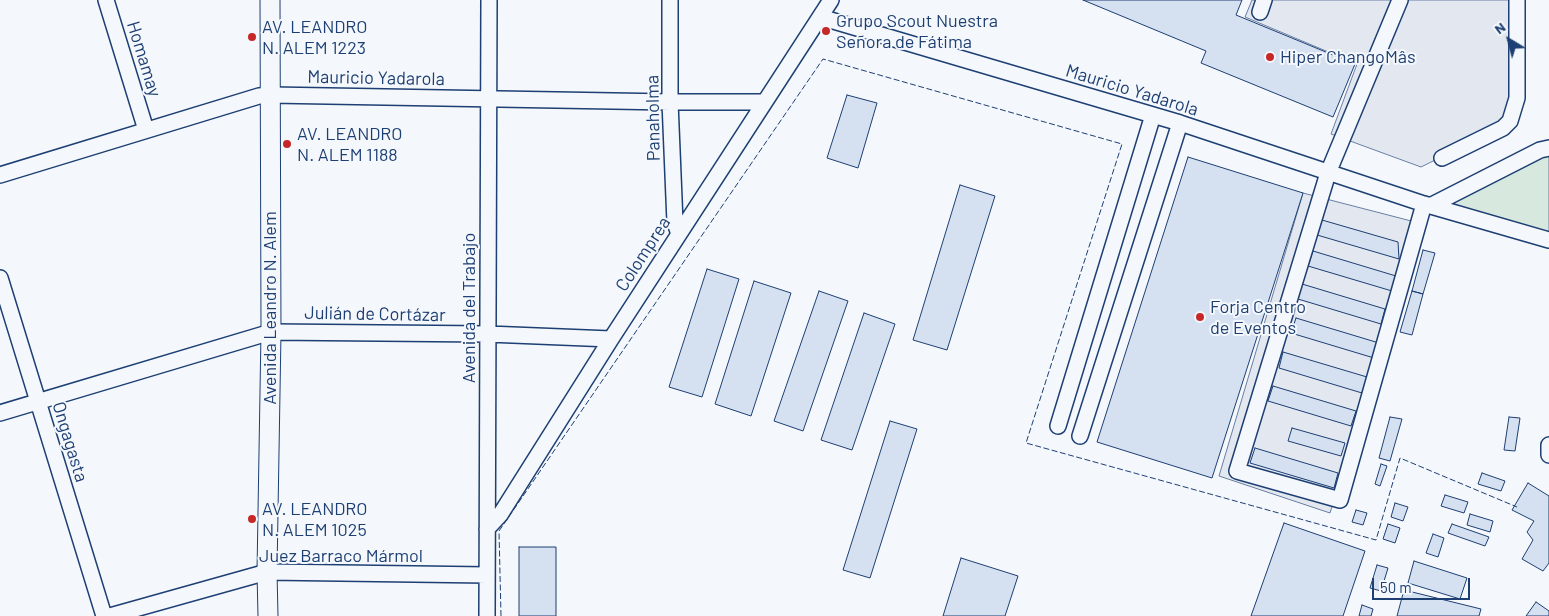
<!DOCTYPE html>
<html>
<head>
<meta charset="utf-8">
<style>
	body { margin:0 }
	#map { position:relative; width:1549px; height:616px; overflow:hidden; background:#f4f7fb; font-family:Barlow,sans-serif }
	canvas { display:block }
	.north { position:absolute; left:1484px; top:15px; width:50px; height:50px; -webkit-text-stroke:4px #f4f7fb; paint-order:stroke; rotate:323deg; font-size:14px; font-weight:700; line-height:20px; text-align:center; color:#1d3f73 }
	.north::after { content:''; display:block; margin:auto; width:18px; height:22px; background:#1d3f73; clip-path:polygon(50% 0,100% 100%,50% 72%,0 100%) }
	.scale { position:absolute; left:1372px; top:578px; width:98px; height:22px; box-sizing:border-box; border:2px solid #1d3f73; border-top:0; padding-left:6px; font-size:15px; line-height:18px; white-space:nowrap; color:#1d3f73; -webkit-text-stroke:4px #f4f7fb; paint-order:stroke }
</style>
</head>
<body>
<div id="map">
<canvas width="1549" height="616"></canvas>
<div class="north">N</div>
<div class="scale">50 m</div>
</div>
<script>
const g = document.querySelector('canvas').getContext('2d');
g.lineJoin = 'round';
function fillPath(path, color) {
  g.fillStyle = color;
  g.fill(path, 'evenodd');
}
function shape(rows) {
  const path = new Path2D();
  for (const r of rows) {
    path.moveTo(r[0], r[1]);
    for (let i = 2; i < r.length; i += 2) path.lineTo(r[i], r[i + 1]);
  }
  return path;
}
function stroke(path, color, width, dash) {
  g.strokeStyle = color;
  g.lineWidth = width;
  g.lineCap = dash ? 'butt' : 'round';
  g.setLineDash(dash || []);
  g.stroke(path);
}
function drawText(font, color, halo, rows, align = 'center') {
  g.font = font + ' Barlow,sans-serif';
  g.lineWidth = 4;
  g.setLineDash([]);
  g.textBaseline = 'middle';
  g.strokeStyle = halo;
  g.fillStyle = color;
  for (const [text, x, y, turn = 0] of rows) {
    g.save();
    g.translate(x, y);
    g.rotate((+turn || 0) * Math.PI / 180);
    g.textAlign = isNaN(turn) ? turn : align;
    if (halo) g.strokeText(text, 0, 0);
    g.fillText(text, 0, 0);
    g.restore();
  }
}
const green = shape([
	[1549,148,1549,240,1430,206,1549,148]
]);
const parking = shape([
	[1252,0,1510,0,1510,123,1421,167,1331,134,1357,64,1245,17,1252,0],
	[1303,193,1419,223,1330,513,1219,476,1303,193]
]);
const building = shape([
	[1083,0,1242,0,1236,15,1355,64,1333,117,1201,63,1206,51,1083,0],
	[847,95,877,103,858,168,827,158,847,95],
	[1188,157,1303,193,1212,478,1097,442,1188,157],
	[960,185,995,196,947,350,913,340,960,185],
	[1322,220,1398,242,1399,259,1317,235,1322,220],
	[1423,250,1435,253,1423,294,1412,291,1423,250],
	[1313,251,1396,276,1392,291,1308,266,1313,251],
	[707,269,739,279,702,397,669,387,707,269],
	[754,281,791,293,751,416,715,404,754,281],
	[1302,284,1385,309,1381,324,1298,299,1302,284],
	[819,291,848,301,803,431,774,421,819,291],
	[1412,291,1423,294,1412,335,1400,332,1412,291],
	[864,313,895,324,852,450,821,440,864,313],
	[1296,318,1379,343,1374,358,1291,333,1296,318],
	[1283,352,1367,377,1362,393,1279,368,1283,352],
	[1273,386,1356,411,1351,426,1268,401,1273,386],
	[1390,417,1402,419,1390,461,1379,458,1390,417],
	[1509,417,1520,418,1515,451,1504,450,1509,417],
	[890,421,917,429,870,578,843,570,890,421],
	[1292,428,1345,443,1341,456,1288,441,1292,428],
	[1255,448,1338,473,1334,488,1250,463,1255,448],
	[1381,464,1387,466,1380,486,1375,484,1381,464],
	[1482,473,1505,481,1501,491,1478,484,1482,473],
	[1528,483,1549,496,1549,563,1543,571,1522,559,1533,540,1527,532,1534,521,1512,510,1528,483],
	[1445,495,1468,502,1464,513,1441,506,1445,495],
	[1395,503,1408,507,1403,521,1391,517,1395,503],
	[1356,510,1367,513,1363,525,1352,522,1356,510],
	[1470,514,1493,521,1490,532,1467,525,1470,514],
	[1284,523,1365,551,1343,616,1251,616,1284,523],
	[1388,524,1400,528,1395,543,1383,539,1388,524],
	[1452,524,1489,537,1485,546,1448,533,1452,524],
	[1433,534,1444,538,1438,557,1426,553,1433,534],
	[519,547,556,547,556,616,519,616,519,547],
	[961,558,1018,576,1005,616,943,616,961,558],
	[1414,561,1467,578,1460,599,1408,583,1414,561],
	[1377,565,1388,568,1381,591,1370,588,1377,565],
	[1404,590,1481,609,1479,616,1397,616,1404,590],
	[1536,602,1549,611,1549,616,1526,616,1536,602],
	[1362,605,1373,609,1371,616,1359,616,1362,605]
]);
const minor = shape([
	[106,0,146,130],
	[670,0,670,102,675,223,679,234],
	[1400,0,1328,173,1237,471,1340,500,1424,204],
	[1260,12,1264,0],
	[820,17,1180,123,1424,204,1549,240],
	[1442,158,1503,128,1510,121,1517,98,1517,0],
	[0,175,259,96,271,95,670,102,764,102],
	[1430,206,1540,150,1549,148],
	[0,278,104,616],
	[0,413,271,332,488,334,611,339],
	[1058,426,1153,115],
	[1080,436,1180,123],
	[1549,445,1549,455],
	[487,529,500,515,611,339,831,0],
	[110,616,267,572,487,575],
	[487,616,489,0]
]);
const major = shape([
	[268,616,267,572,271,332,270,0]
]);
const fence = shape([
	[501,616,499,531,823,59,1122,144,1026,443,1376,540,1400,458,1517,507]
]);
const markers = [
	[826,31,5,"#c62828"],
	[252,37,5,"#c62828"],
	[1270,57,5,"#c62828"],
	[287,144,5,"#c62828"],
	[1200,317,5,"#c62828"],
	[252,519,5,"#c62828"]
];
const poiNames = [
	["Grupo Scout Nuestra",836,21],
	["Señora de Fátima",836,42],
	["AV. LEANDRO",262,27],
	["N. ALEM 1223",262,48],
	["Hiper ChangoMâs",1280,57],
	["AV. LEANDRO",297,134],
	["N. ALEM 1188",297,155],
	["Forja Centro",1210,307],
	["de Eventos",1210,328],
	["AV. LEANDRO",262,509],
	["N. ALEM 1025",262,530]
];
const streetNames = [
	["Homamay",144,59,73],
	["Mauricio Yadarola",376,78,1],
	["Mauricio Yadarola",1132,90,17],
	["Panaholma",653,118,-91],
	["Colomprea",643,254,-57],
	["Avenida Leandro N. Alem",270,308,-90],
	["Avenida del Trabajo",469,308,-90],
	["Julián de Cortázar",375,314,1],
	["Ongagasta",70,442,73],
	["Juez Barraco Mármol",341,556]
];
fillPath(green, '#d7e8df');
stroke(green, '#687fa3', 1);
fillPath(parking, '#e3e8f0');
stroke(parking, '#687fa3', 1);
fillPath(building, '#d5e0f0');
stroke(building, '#1d3f73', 1);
stroke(minor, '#1d3f73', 18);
stroke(major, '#1d3f73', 21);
stroke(minor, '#f4f7fb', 15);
stroke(major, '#f4f7fb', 19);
stroke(fence, '#1d3f73', 1, [6, 2.5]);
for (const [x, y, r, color] of markers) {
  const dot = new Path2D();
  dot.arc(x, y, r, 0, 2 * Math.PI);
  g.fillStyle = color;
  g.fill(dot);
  stroke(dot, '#f4f7fb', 2);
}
drawText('18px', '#1d3f73', '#f4f7fb', poiNames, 'left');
drawText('18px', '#1d3f73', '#f4f7fb', streetNames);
</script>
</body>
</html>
